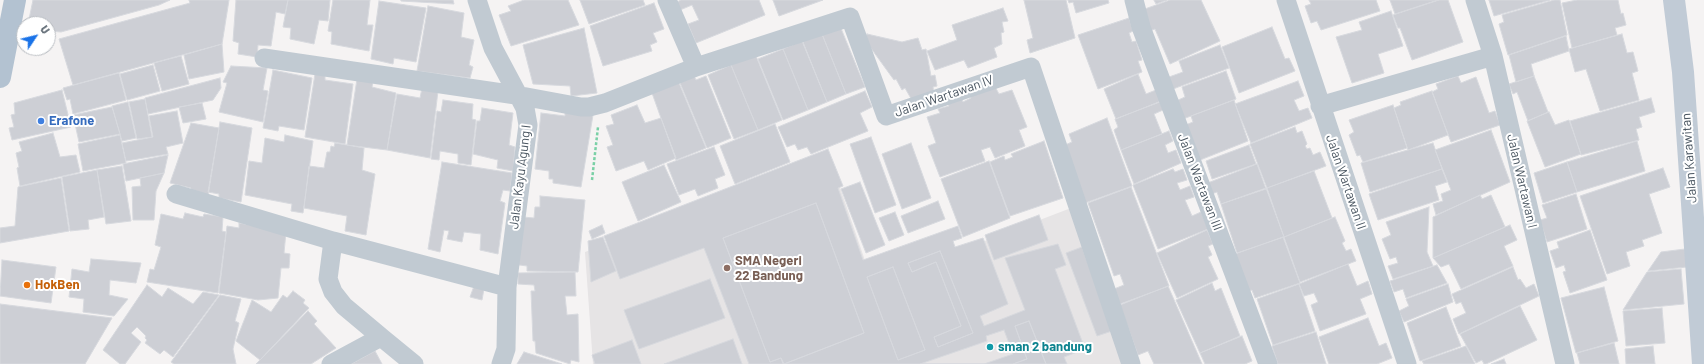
<!DOCTYPE html>
<html>
<head>
<meta charset="utf-8">
<style>
	body { margin:0 }
	#map { position:relative; width:1704px; height:364px; overflow:hidden; background:#f5f3f3; font-family:Barlow,sans-serif }
	canvas { display:block }
	.north { position:absolute; left:16px; top:16px; width:40px; height:40px; box-sizing:border-box; background:#fff; border:1px solid #b7bbc0; border-radius:50%; rotate:55deg; font-size:11px; font-weight:700; line-height:16px; text-align:center; color:#4a5661 }
	.north::after { content:''; display:block; margin:auto; width:14px; height:18px; background:#1a73e8; clip-path:polygon(50% 0,100% 100%,50% 72%,0 100%) }
</style>
</head>
<body>
<div id="map">
<canvas width="1704" height="364"></canvas>
<div class="north">U</div>
</div>
<script>
const g = document.querySelector('canvas').getContext('2d');
g.lineJoin = 'round';
function fillPath(path, color) {
  g.fillStyle = color;
  g.fill(path, 'evenodd');
}
function shape(rows) {
  const path = new Path2D();
  for (const r of rows) {
    path.moveTo(r[0], r[1]);
    for (let i = 2; i < r.length; i += 2) path.lineTo(r[i], r[i + 1]);
  }
  return path;
}
function stroke(path, color, width, dash) {
  g.strokeStyle = color;
  g.lineWidth = width;
  g.lineCap = dash ? 'butt' : 'round';
  g.setLineDash(dash || []);
  g.stroke(path);
}
function drawText(font, color, halo, rows, align = 'center') {
  g.font = font + ' Barlow,sans-serif';
  g.lineWidth = 4;
  g.setLineDash([]);
  g.textBaseline = 'middle';
  g.strokeStyle = halo;
  g.fillStyle = color;
  for (const [text, x, y, turn = 0] of rows) {
    g.save();
    g.translate(x, y);
    g.rotate((+turn || 0) * Math.PI / 180);
    g.textAlign = isNaN(turn) ? turn : align;
    if (halo) g.strokeText(text, 0, 0);
    g.fillText(text, 0, 0);
    g.restore();
  }
}
const education = shape([
	[831,161,873,284,1071,208,1124,364,593,364,585,252]
]);
const building = shape([
	[33,0,170,0,159,5,61,32,48,31,48,24,28,24,33,0],
	[189,0,229,0,222,44,73,85,59,39,190,3,189,0],
	[236,0,288,0,285,14,276,12,271,46,258,45,257,57,238,54,239,43,233,41,236,0],
	[288,0,330,0,328,21,319,20,314,44,290,39,291,28,283,27,288,0],
	[333,0,370,0,367,25,373,25,369,51,331,44,332,32,328,31,333,0],
	[401,0,453,0,454,4,401,1,401,0],
	[524,0,568,0,579,25,511,46,499,15,511,11,508,6,524,0],
	[580,0,643,0,645,5,589,24,580,0],
	[681,0,759,0,765,15,696,43,688,24,699,20,692,5,680,10,677,2,681,0],
	[773,0,823,0,779,16,773,0],
	[1024,0,1066,0,1075,38,1030,53,1027,40,1033,38,1024,0],
	[1068,0,1108,0,1109,3,1076,13,1073,2,1069,3,1068,0],
	[1154,0,1167,0,1156,4,1154,0],
	[1170,0,1201,0,1220,41,1170,64,1155,29,1149,31,1142,10,1170,0],
	[1309,0,1376,0,1380,11,1321,30,1317,21,1311,23,1305,6,1311,4,1309,0],
	[1390,0,1438,0,1395,14,1390,0],
	[1439,0,1448,0,1463,42,1412,60,1400,28,1398,28,1393,15,1439,0],
	[1489,0,1550,0,1494,16,1489,0],
	[1554,0,1560,0,1567,35,1508,55,1499,24,1504,22,1502,15,1554,0],
	[1577,0,1618,0,1621,14,1623,13,1626,25,1615,28,1617,35,1572,48,1562,3,1577,0],
	[379,1,426,8,416,62,394,58,393,64,371,59,379,1],
	[654,3,664,29,653,33,657,42,650,45,652,51,603,66,590,26,654,3],
	[428,6,464,13,461,37,474,40,469,65,473,67,470,78,417,71,428,6],
	[1003,8,1008,21,1002,22,1004,32,1001,33,1002,44,994,48,997,57,968,68,964,60,935,70,927,51,957,40,952,25,1003,8],
	[1391,11,1403,46,1378,54,1384,73,1352,83,1336,37,1362,30,1359,22,1391,11],
	[1129,18,1133,31,1129,33,1132,42,1136,41,1142,60,1138,61,1142,72,1098,89,1078,35,1129,18],
	[840,26,865,87,846,94,820,29,840,26],
	[1272,27,1285,59,1289,58,1295,71,1239,93,1222,47,1272,27],
	[584,28,597,93,571,96,570,86,533,84,523,45,584,28],
	[820,29,846,94,827,102,801,37,820,29],
	[867,34,902,42,918,38,922,50,926,49,931,76,935,75,937,86,933,87,934,95,913,102,905,88,902,90,896,79,894,80,865,40,867,34],
	[1622,34,1627,53,1633,52,1638,71,1632,73,1639,100,1600,111,1586,69,1575,72,1569,49,1622,34],
	[1566,36,1569,51,1531,64,1534,76,1516,82,1509,55,1566,36],
	[802,41,827,102,808,110,783,49,802,41],
	[222,44,224,72,189,79,184,55,222,44],
	[1220,45,1229,68,1173,89,1169,77,1183,72,1179,61,1220,45],
	[783,49,808,110,783,120,758,59,783,49],
	[754,51,782,120,758,130,731,65,754,51],
	[181,56,189,84,162,91,154,63,181,56],
	[153,65,160,91,127,100,120,74,153,65],
	[731,65,758,130,734,139,708,75,731,65],
	[231,66,267,68,263,90,268,91,263,122,219,112,227,83,223,82,231,66],
	[273,70,312,78,304,130,279,126,278,131,263,128,273,70],
	[1226,71,1236,99,1183,119,1176,101,1185,97,1182,87,1226,71],
	[692,72,696,80,706,76,731,138,707,148,678,78,692,72],
	[119,73,126,100,73,114,70,99,67,100,63,88,119,73],
	[315,74,325,76,325,80,353,84,345,144,305,137,315,74],
	[1138,74,1146,94,1156,90,1161,101,1116,119,1104,89,1138,74],
	[1458,76,1461,83,1476,77,1489,113,1495,111,1500,125,1451,142,1432,92,1438,89,1436,84,1458,76],
	[1534,76,1548,112,1528,121,1517,92,1513,94,1509,84,1534,76],
	[220,78,221,88,213,100,148,114,145,98,220,78],
	[357,79,373,82,372,87,396,93,387,150,347,145,357,79],
	[1298,81,1304,96,1294,100,1299,111,1308,108,1312,118,1251,143,1235,104,1298,81],
	[679,83,706,148,676,160,652,93,679,83],
	[993,83,999,94,1012,90,1027,127,1019,130,1025,146,995,158,990,147,981,150,985,161,940,177,928,146,936,143,927,117,940,113,938,109,949,106,946,98,959,93,963,102,971,98,969,92,993,83],
	[422,88,438,91,430,158,387,150,397,94,420,98,422,88],
	[62,90,71,127,12,140,9,128,14,127,11,115,15,114,14,103,62,90],
	[865,91,872,107,860,113,868,131,811,154,807,147,798,150,795,144,787,147,778,127,865,91],
	[1432,91,1448,135,1408,150,1394,108,1401,105,1400,102,1432,91],
	[1651,98,1655,112,1639,117,1642,127,1636,129,1639,140,1581,155,1570,121,1651,98],
	[145,99,152,137,137,139,129,102,145,99],
	[443,100,473,104,472,119,476,120,471,165,458,163,458,154,440,151,439,160,431,159,437,111,441,112,443,100],
	[1234,100,1248,141,1195,162,1183,126,1193,122,1191,116,1234,100],
	[128,102,136,138,122,141,112,106,128,102],
	[1160,102,1163,110,1154,114,1162,134,1121,150,1114,130,1118,127,1115,119,1160,102],
	[202,103,206,119,183,123,179,107,202,103],
	[637,105,645,123,661,118,676,158,648,170,644,161,616,171,607,147,613,145,606,126,614,124,611,115,637,105],
	[1393,105,1407,148,1363,162,1360,155,1357,156,1349,135,1354,132,1349,120,1393,105],
	[112,107,120,134,79,142,73,115,112,107],
	[482,108,513,113,509,145,515,147,513,171,497,168,498,160,473,154,477,121,480,121,482,108],
	[177,111,183,143,166,147,168,154,126,161,122,143,153,137,149,116,177,111],
	[1549,112,1555,125,1569,120,1581,154,1545,167,1527,121,1549,112],
	[541,113,565,116,565,113,593,115,581,187,553,183,553,179,549,179,549,171,535,169,541,113],
	[1107,118,1132,186,1085,203,1065,145,1072,142,1069,134,1107,118],
	[220,122,252,128,241,202,219,198,219,194,208,192,220,122],
	[191,123,219,128,208,196,190,193,191,188,170,183,191,123],
	[775,124,790,162,735,184,720,146,775,124],
	[1295,127,1297,133,1302,131,1307,144,1305,146,1307,149,1310,148,1313,155,1320,152,1326,166,1267,188,1250,144,1295,127],
	[1491,130,1510,182,1436,215,1433,204,1443,201,1441,194,1451,190,1435,150,1491,130],
	[1169,131,1173,141,1165,145,1168,153,1176,150,1181,163,1134,184,1121,150,1169,131],
	[53,133,60,157,76,155,80,172,20,186,17,168,19,167,16,153,22,151,19,142,53,133],
	[120,135,126,163,83,171,78,144,120,135],
	[285,135,313,141,303,213,291,211,292,204,245,195,249,161,262,163,265,138,284,142,285,135],
	[871,137,896,205,875,213,850,144,871,137],
	[1044,141,1063,198,1010,216,990,162,1004,156,1005,160,1013,157,1011,154,1044,141],
	[1637,141,1645,171,1577,192,1567,162,1637,141],
	[335,143,364,148,362,170,375,174,366,235,345,231,347,216,304,208,309,166,324,168,327,152,330,152,331,146,334,147,335,143],
	[911,143,931,198,902,209,882,154,911,143],
	[1433,143,1442,169,1370,192,1361,163,1433,143],
	[1249,145,1256,164,1212,179,1206,161,1249,145],
	[714,147,725,175,715,179,718,188,698,196,695,189,679,195,667,164,714,147],
	[828,149,843,186,838,188,863,260,958,226,962,238,953,241,955,247,983,238,1008,304,980,316,984,326,1025,310,1005,258,1058,244,1066,265,1055,269,1085,349,1064,357,1067,364,1046,364,1029,321,1015,326,1027,359,1013,364,784,364,864,333,816,203,723,238,770,362,781,358,783,364,749,364,704,248,620,279,604,236,828,149],
	[940,251,973,333,938,347,934,337,961,326,936,262,912,272,908,263,940,251],
	[893,267,925,350,898,360,867,277,893,267],
	[168,155,164,173,126,181,123,164,168,155],
	[989,161,1010,218,963,237,941,179,989,161],
	[442,162,512,173,510,191,503,190,500,201,505,203,498,254,480,250,481,234,464,232,462,242,447,239,449,231,444,230,440,252,428,249,442,162],
	[1567,162,1577,192,1543,203,1534,173,1567,162],
	[1257,164,1266,189,1221,204,1217,192,1209,195,1205,184,1257,164],
	[664,165,681,202,638,221,622,182,664,165],
	[122,166,131,221,106,224,97,170,122,166],
	[1663,168,1670,187,1649,194,1662,233,1642,240,1644,246,1626,252,1630,266,1607,274,1580,196,1663,168],
	[1173,169,1175,172,1183,169,1187,180,1177,183,1180,190,1190,186,1194,197,1185,200,1192,216,1201,212,1208,229,1158,249,1133,185,1173,169],
	[1442,169,1447,182,1435,186,1439,200,1378,220,1369,194,1442,169],
	[97,170,104,217,88,220,89,229,70,231,62,177,97,170],
	[1314,171,1332,218,1284,237,1267,188,1314,171],
	[164,173,156,191,154,220,133,220,132,187,141,186,140,178,164,173],
	[61,178,69,231,0,243,0,228,15,226,18,187,61,178],
	[860,182,885,245,866,253,841,189,860,182],
	[1131,187,1169,286,1120,304,1114,289,1124,285,1120,274,1114,276,1088,203,1131,187],
	[1266,188,1284,237,1237,253,1221,204,1266,188],
	[1576,194,1587,229,1547,242,1540,220,1547,218,1542,205,1576,194],
	[1480,195,1482,199,1491,195,1505,227,1433,258,1433,217,1480,195],
	[540,196,585,200,578,272,527,271,527,266,512,264,523,217,534,218,535,207,540,207,540,196],
	[938,201,945,219,908,233,901,216,938,201],
	[816,203,864,333,784,364,781,358,770,362,723,238,816,203],
	[1429,207,1427,252,1433,266,1393,279,1388,266,1398,263,1396,257,1390,259,1382,239,1391,235,1386,222,1429,207],
	[895,212,904,235,889,241,879,218,895,212],
	[185,213,203,217,204,214,223,217,222,231,226,232,218,293,147,282,150,269,154,270,161,247,155,245,161,214,183,219,185,213],
	[1039,215,1048,240,994,260,985,235,1039,215],
	[1335,217,1345,241,1342,243,1346,251,1351,249,1356,261,1300,282,1284,237,1335,217],
	[239,223,286,232,284,253,290,254,289,268,281,268,278,298,258,300,219,293,227,226,239,228,239,223],
	[602,225,605,233,592,239,589,231,602,225],
	[1510,225,1517,240,1504,246,1513,266,1461,289,1449,264,1441,267,1433,258,1510,225],
	[1207,230,1213,244,1208,246,1212,255,1208,257,1218,279,1177,298,1157,253,1207,230],
	[1590,230,1607,280,1570,293,1563,272,1566,271,1564,265,1556,268,1550,251,1559,248,1557,242,1590,230],
	[603,237,616,271,591,282,588,241,603,237],
	[1283,237,1300,283,1255,298,1252,290,1247,291,1235,254,1283,237],
	[1082,247,1112,331,1097,336,1066,253,1082,247],
	[1685,249,1687,267,1648,271,1661,252,1685,249],
	[940,251,973,333,938,347,934,337,961,326,936,262,912,272,908,263,940,251],
	[91,259,141,263,136,283,110,280,109,295,128,299,114,316,83,312,84,299,69,297,72,269,89,272,91,259],
	[2,260,56,267,51,303,0,296,2,260],
	[1348,264,1357,286,1368,281,1372,294,1360,299,1366,314,1320,331,1311,305,1318,302,1314,293,1304,296,1299,284,1348,264],
	[1437,265,1447,283,1406,298,1403,289,1394,292,1390,281,1437,265],
	[893,267,925,350,898,360,867,277,893,267],
	[1513,267,1518,280,1520,279,1526,288,1534,284,1539,296,1459,334,1453,319,1466,313,1461,302,1456,304,1452,294,1513,267],
	[1681,269,1684,304,1623,310,1647,272,1681,269],
	[575,272,576,296,565,296,567,315,578,314,579,362,571,360,570,364,536,353,535,341,533,341,531,291,535,291,534,285,518,284,518,273,575,272],
	[710,279,725,318,639,349,624,310,710,279],
	[1212,283,1215,291,1221,288,1240,336,1200,353,1176,300,1212,283],
	[1299,284,1315,331,1273,345,1257,299,1299,284],
	[1448,284,1453,302,1404,322,1399,311,1409,306,1406,299,1448,284],
	[147,285,162,297,168,288,193,304,203,292,219,295,173,357,164,350,160,354,145,343,147,340,145,338,146,336,137,327,131,333,141,342,125,364,120,364,103,350,147,285],
	[474,286,484,289,482,300,470,297,474,286],
	[1168,286,1202,364,1154,364,1148,351,1138,355,1120,305,1168,286],
	[1604,287,1618,341,1576,353,1561,298,1604,287],
	[293,291,305,300,303,303,309,308,260,360,236,341,252,300,271,312,283,295,287,298,293,291],
	[220,295,241,299,235,321,239,323,233,349,236,364,174,364,171,362,220,295],
	[0,304,112,318,85,364,0,364,0,304],
	[1520,306,1537,340,1486,364,1484,364,1482,360,1476,363,1460,334,1520,306],
	[1446,307,1461,346,1420,361,1407,323,1446,307],
	[1662,308,1665,343,1626,346,1623,311,1662,308],
	[308,311,317,321,314,324,336,348,311,364,256,364,308,311],
	[1368,318,1379,346,1386,343,1392,358,1377,364,1329,364,1319,337,1368,318],
	[1029,321,1046,364,1013,364,1027,359,1015,326,1029,321],
	[1004,330,1013,354,984,364,920,364,987,341,986,336,1004,330],
	[1316,332,1326,364,1278,364,1272,346,1316,332],
	[1242,336,1252,361,1245,364,1205,364,1200,353,1242,336],
	[733,339,742,364,664,364,733,339],
	[632,340,641,364,595,364,592,355,632,340],
	[1614,343,1619,364,1580,364,1577,353,1614,343],
	[1466,346,1475,364,1424,364,1422,361,1466,346],
	[1653,346,1655,364,1626,364,1625,349,1653,346],
	[375,351,382,364,351,364,375,351],
	[524,352,562,364,517,364,524,352],
	[1504,359,1506,364,1491,364,1504,359]
]);
const path = shape([
	[592,180,598,127]
]);
const street = shape([
	[477,0,493,48,525,108,528,125,507,287,506,349,501,364],
	[667,0,696,67],
	[1134,0,1141,27,1268,364],
	[1286,0,1407,364],
	[1475,0,1493,56,1565,364],
	[264,58,516,95,581,107,589,107,605,103,696,67,850,17,886,116,1031,67,1131,364],
	[1320,106,1493,56],
	[176,194,333,241,507,287],
	[333,241,328,279,333,292,344,306,381,337],
	[331,364,381,337,414,364]
]);
const secondary = shape([
	[1674,0,1683,72,1703,364]
]);
const primary = shape([
	[0,77,15,0]
]);
const markers = [
	[41,121,4,"#3f7fe0"],
	[727,268,4,"#8d6e63"],
	[27,285,4,"#e8710a"],
	[990,347,4,"#0f9aa8"]
];
const streetNames = [
	["Jalan Wartawan IV",944,96,-19],
	["Jalan Karawitan",1689,158,-94],
	["Jalan Kayu Agung I",520,177,-83],
	["Jalan Wartawan I",1522,181,77],
	["Jalan Wartawan III",1200,182,69],
	["Jalan Wartawan II",1346,182,71]
];
const shopNames = [
	["Erafone",49,121]
];
const educationNames = [
	["SMA Negeri",735,261],
	["22 Bandung",735,276]
];
const foodNames = [
	["HokBen",35,285]
];
const cultureNames = [
	["sman 2 bandung",998,347]
];
fillPath(education, '#e6e4e5');
fillPath(building, '#cdcfd5');
stroke(building, '#d7d9de', 1);
stroke(path, '#7ad0a6', 2.5, [3, 2]);
stroke(street, '#c1cad2', 19);
stroke(secondary, '#c1cbd6', 22);
stroke(primary, '#b3c2d1', 22);
for (const [x, y, r, color] of markers) {
  const dot = new Path2D();
  dot.arc(x, y, r, 0, 2 * Math.PI);
  g.fillStyle = color;
  g.fill(dot);
  stroke(dot, '#fff', 1.5);
}
drawText('13px', '#4a5661', '#fff', streetNames);
drawText('bold 13px', '#366cbe', '#fff', shopNames, 'left');
drawText('bold 13px', '#785e54', '#fff', educationNames, 'left');
drawText('bold 13px', '#c56008', '#fff', foodNames, 'left');
drawText('bold 13px', '#0d838f', '#fff', cultureNames, 'left');
</script>
</body>
</html>
